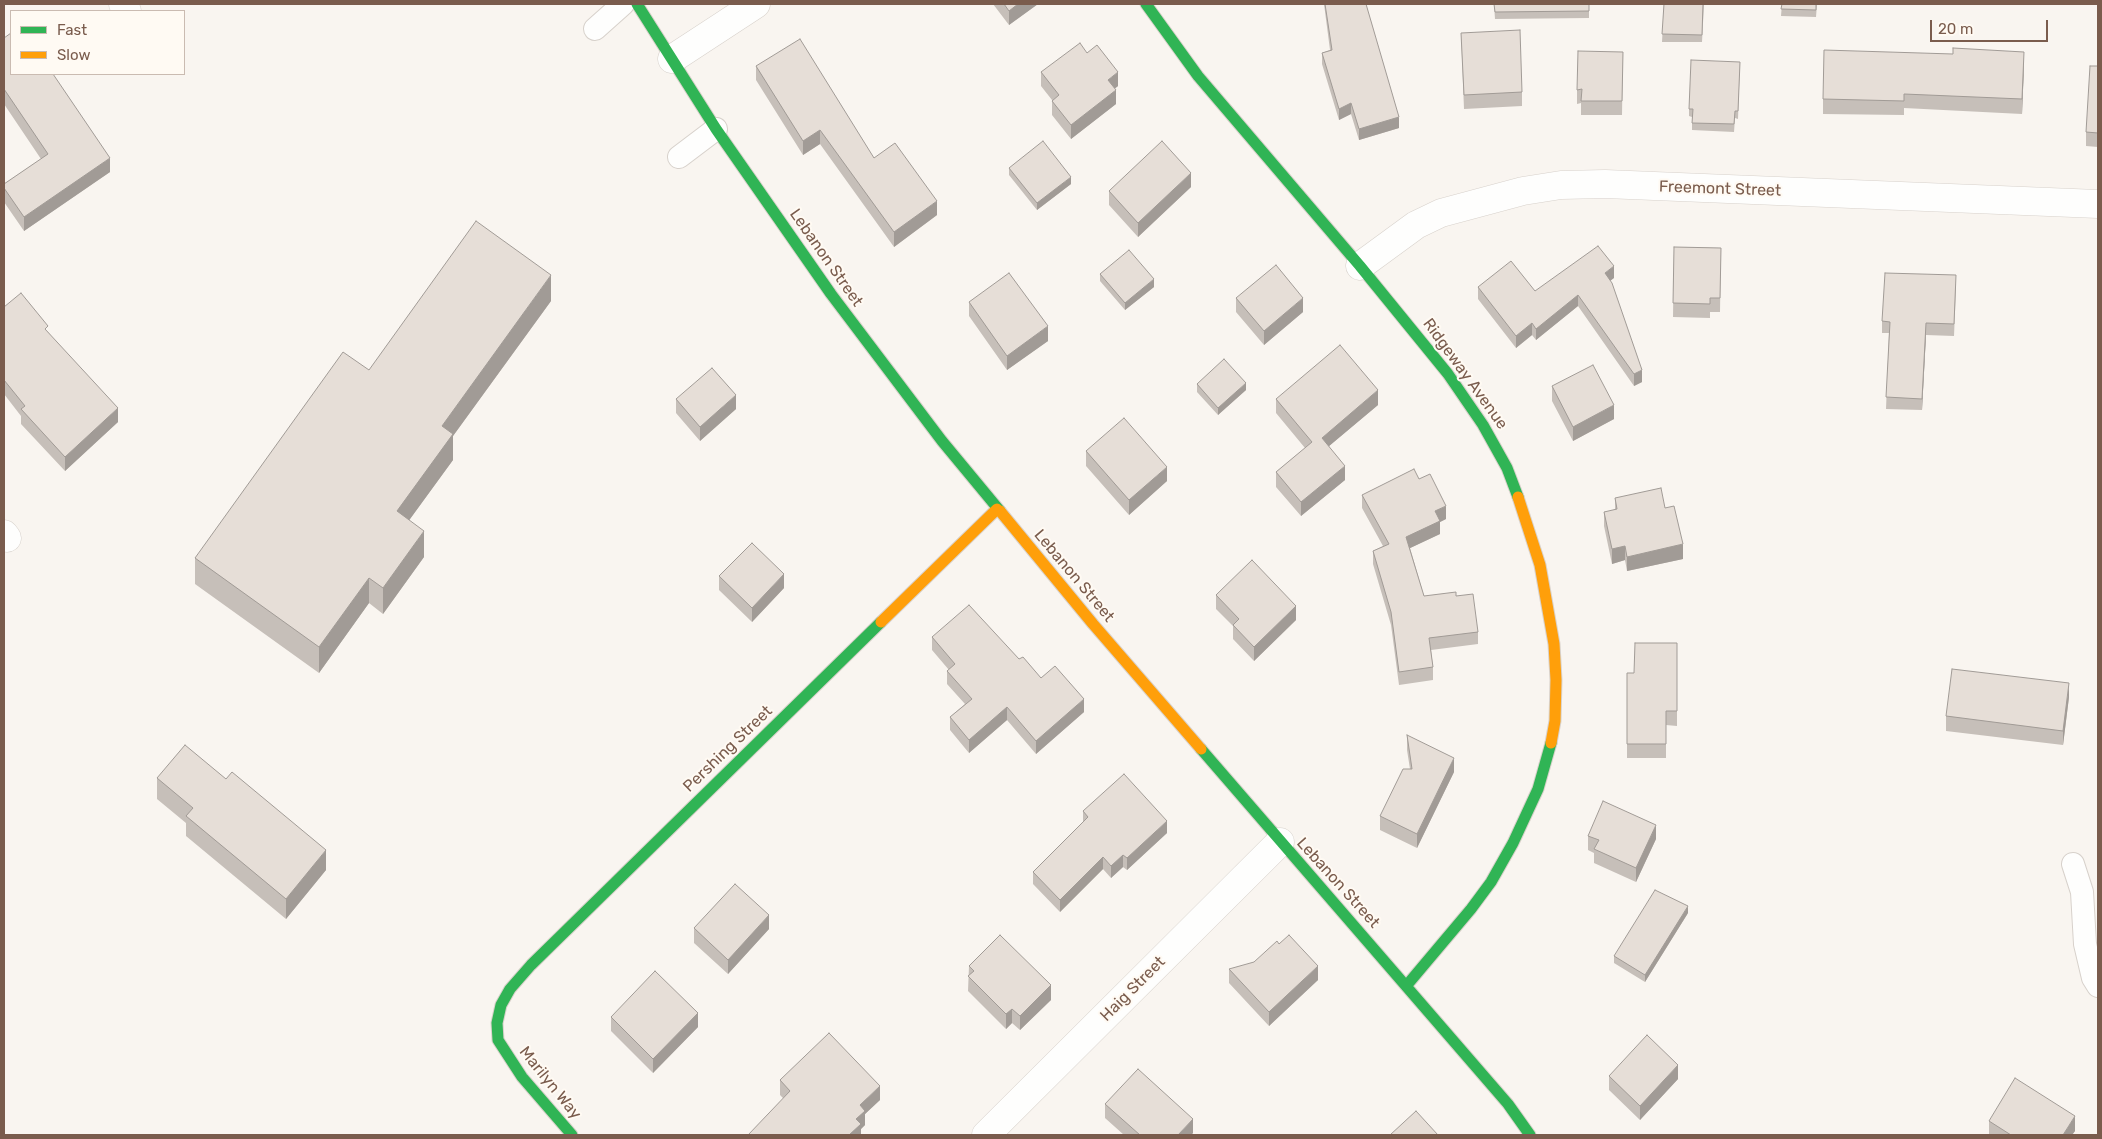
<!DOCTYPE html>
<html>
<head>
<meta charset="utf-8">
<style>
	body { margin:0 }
	#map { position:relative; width:2102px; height:1139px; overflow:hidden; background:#f9f5f0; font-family:Rubik,sans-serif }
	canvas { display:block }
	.frame { position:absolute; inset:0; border:5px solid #7a5c4d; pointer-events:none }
	.legend { position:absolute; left:10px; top:10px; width:175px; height:65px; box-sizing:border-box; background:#fffaf3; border:1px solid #cabbb1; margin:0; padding:6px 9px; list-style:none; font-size:15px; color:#7a5c4d }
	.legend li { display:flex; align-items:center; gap:10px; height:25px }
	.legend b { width:25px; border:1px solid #cabbb1 }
	.scale { position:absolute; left:1930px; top:20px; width:118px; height:22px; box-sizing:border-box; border:2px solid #7a5c4d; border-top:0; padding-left:6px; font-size:15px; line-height:18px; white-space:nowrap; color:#7a5c4d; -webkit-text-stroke:4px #fffaf3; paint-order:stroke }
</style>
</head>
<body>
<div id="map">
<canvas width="2102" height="1139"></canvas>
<div class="frame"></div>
<ul class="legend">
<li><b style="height:6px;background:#30b455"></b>Fast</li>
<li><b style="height:6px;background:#ff9f0a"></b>Slow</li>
</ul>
<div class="scale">20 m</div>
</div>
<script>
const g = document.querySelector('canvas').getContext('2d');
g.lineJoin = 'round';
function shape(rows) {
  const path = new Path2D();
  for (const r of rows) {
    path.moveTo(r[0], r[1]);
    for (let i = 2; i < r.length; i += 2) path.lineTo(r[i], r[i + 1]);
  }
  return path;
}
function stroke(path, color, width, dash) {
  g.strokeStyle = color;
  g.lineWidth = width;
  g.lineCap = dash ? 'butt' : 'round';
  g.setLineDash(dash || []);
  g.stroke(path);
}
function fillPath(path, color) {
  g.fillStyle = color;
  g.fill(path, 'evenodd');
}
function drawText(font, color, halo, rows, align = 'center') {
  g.font = font + ' Rubik,sans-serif';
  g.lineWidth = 4;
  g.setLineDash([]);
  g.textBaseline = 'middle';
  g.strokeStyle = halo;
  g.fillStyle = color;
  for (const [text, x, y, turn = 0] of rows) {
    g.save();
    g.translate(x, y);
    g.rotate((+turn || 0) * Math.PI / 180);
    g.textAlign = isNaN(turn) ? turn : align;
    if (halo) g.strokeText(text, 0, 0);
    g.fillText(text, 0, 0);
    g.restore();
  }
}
const lane = shape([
	[595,29,623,4],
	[679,157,716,129],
	[2073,864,2082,892,2085,944,2093,978,2098,986]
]);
const street = shape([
	[123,4,127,11],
	[672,59,756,4],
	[1360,266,1416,225,1441,213,1523,191,1561,185,1605,184,2098,204],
	[4,534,7,538],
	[986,1135,1280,842]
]);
const fast = shape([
	[637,4,716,129,831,294,942,441,1000,511],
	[1146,4,1198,76,1360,266,1448,374,1483,425,1507,468,1518,497],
	[1201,749,1508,1104,1530,1135],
	[1407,985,1471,909,1491,882,1513,843,1538,789,1551,743],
	[572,1135,522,1077,498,1040,497,1023,501,1005,510,989,531,965,881,622]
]);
const slow = shape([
	[1518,497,1540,565,1554,644,1556,680,1555,721,1551,743],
	[1000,511,1093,624,1201,749],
	[881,622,997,509]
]);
const wall = shape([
	[993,4,1038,4,1009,25],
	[1324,4,1366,4,1399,128,1359,140,1351,114,1339,120,1322,64,1322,53,1330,50],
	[1494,4,1589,4,1589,18,1495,19],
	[1664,4,1704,4,1702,42,1662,42],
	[1782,4,1817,4,1816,17,1781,16],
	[1461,33,1522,92,1522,106,1464,109],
	[4,38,110,172,24,231,4,202,4,184,41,159,4,104],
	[1623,52,1622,115,1581,115,1581,103,1577,104,1577,90],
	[1087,53,1118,86,1114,89,1116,104,1071,139,1052,115,1052,100,1041,86,1041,72],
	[1740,62,1738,119,1735,118,1734,132,1692,130,1692,117,1689,116,1689,109],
	[756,66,874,158,937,215,894,247,820,144,803,155,756,80],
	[2024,66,2022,114,1904,108,1904,115,1823,114,1823,99],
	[2098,66,2098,147,2086,146,2086,132],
	[1009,168,1071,184,1037,210,1009,175],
	[1191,187,1138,237,1109,205,1109,191],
	[1674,247,1721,248,1720,312,1710,312,1710,318,1673,317],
	[1100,274,1154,287,1125,310,1100,281],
	[1614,278,1610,280,1642,382,1634,386,1578,306,1536,340,1532,335,1516,348,1478,299,1478,287,1535,291],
	[1956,287,1954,336,1926,335,1922,410,1886,409,1889,333,1882,333,1882,321],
	[1236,298,1303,312,1264,345,1236,312],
	[551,301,453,436,453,460,409,520,424,557,383,614,369,603,319,673,195,584,195,558,369,370],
	[969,302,1048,341,1007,370,969,316],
	[4,307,48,332,118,422,65,471,21,424,21,416,4,394],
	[1197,384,1246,390,1218,415,1197,392],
	[1552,386,1614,419,1573,441,1552,401],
	[676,399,736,409,700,441,676,413],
	[1276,399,1378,405,1329,446,1345,480,1301,516,1276,487,1276,472,1305,448,1276,413],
	[1086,451,1167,481,1129,515,1086,466],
	[1419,479,1446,519,1440,522,1440,534,1410,548,1424,596,1456,596,1478,632,1478,644,1431,650,1433,667,1433,680,1399,685,1391,625,1373,564,1373,551,1383,546,1362,508,1362,495],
	[1615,498,1665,508,1683,559,1627,571,1625,560,1612,564,1604,526,1604,512,1615,510],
	[719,576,784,588,752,622,719,590],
	[1216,595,1296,620,1254,661,1233,639,1233,626,1216,609],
	[932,637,1019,659,1041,678,1084,712,1036,754,1007,720,969,753,950,730,950,717,965,704,947,684,947,671,949,670,932,650],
	[1677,643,1677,726,1666,725,1666,758,1627,758,1627,673,1634,673],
	[2069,697,2063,745,1946,731,1946,716],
	[1407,735,1454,772,1417,848,1380,830,1380,816,1410,769,1407,750],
	[157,778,226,779,326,870,286,919,186,836,186,823,157,799],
	[1083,811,1167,833,1127,870,1123,867,1111,878,1103,869,1060,912,1033,884,1033,872,1083,822],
	[1588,836,1656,839,1636,882,1594,863,1594,853,1588,850],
	[1688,913,1645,982,1614,963,1614,956],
	[694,928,769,929,728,974,694,943],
	[969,966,1051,1000,1020,1030,1012,1023,1006,1029,968,991],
	[1229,969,1318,980,1269,1026,1229,983],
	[611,1017,698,1027,653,1073,611,1031],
	[1609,1076,1678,1079,1640,1120,1609,1090],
	[780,1080,880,1100,865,1114,865,1125,861,1129,861,1135,783,1098,780,1095],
	[1105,1104,1193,1133,1191,1135,1124,1135,1105,1118],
	[1989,1121,2075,1131,2072,1135,1989,1135]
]);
const shadedWall = shape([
	[1018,4,1038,4,1009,25,1009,11],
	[2024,52,2024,66,2022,114,2022,99],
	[1118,72,1118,86,1108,94,1108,80],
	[1116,90,1116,104,1071,139,1071,125],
	[1351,103,1351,114,1339,120,1339,109],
	[1399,117,1399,128,1359,140,1359,129],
	[820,130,820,144,803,155,803,141],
	[110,158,110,172,24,231,24,217],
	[1191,173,1191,187,1138,237,1138,223],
	[1071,177,1071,184,1037,210,1037,203],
	[937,201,937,215,894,247,894,232],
	[1614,266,1614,278,1605,285,1605,273],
	[551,275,551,301,453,436,453,460,397,537,397,511,442,426],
	[1154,279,1154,287,1125,310,1125,303],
	[1578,295,1578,306,1536,340,1536,329],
	[1303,298,1303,312,1264,345,1264,331],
	[1532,323,1532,335,1516,348,1516,336],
	[1926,323,1926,335,1922,410,1922,399],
	[1048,326,1048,341,1007,370,1007,356],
	[1642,370,1642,382,1634,386,1634,374],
	[1246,383,1246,390,1218,415,1218,408],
	[1378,390,1378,405,1322,452,1322,438],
	[736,395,736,409,700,441,700,427],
	[1614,405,1614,419,1573,441,1573,427],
	[118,408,118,422,65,471,65,457],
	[1345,466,1345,480,1301,516,1301,502],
	[1167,467,1167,481,1129,515,1129,500],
	[1446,506,1446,519,1440,522,1440,534,1406,550,1406,537,1435,511],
	[424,531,424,557,383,614,383,588],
	[1683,544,1683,559,1627,571,1627,557],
	[1625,546,1625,560,1612,564,1612,549],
	[784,574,784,588,752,622,752,608],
	[369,578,369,603,319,673,319,647],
	[1296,606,1296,620,1254,661,1254,647],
	[2069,683,2069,697,2063,745,2063,731],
	[1084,699,1084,712,1036,754,1036,741],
	[1007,707,1007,720,969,753,969,740],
	[1454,758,1454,772,1417,848,1417,834],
	[1167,821,1167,833,1127,870,1127,858],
	[1656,825,1656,839,1636,882,1636,868],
	[326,850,326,870,286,919,286,899],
	[1123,855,1123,867,1111,878,1111,866],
	[1103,857,1103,869,1060,912,1060,900],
	[1688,906,1688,913,1645,982,1645,975],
	[769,915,769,929,728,974,728,960],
	[1318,966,1318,980,1269,1026,1269,1012],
	[1051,985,1051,1000,1020,1030,1020,1016],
	[1012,1009,1012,1023,1006,1029,1006,1014],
	[698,1013,698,1027,653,1073,653,1059],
	[1678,1065,1678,1079,1640,1120,1640,1106],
	[880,1086,880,1100,865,1114,865,1125,861,1129,861,1135,849,1135,856,1119,860,1105],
	[2075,1116,2075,1131,2072,1135,2063,1135],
	[1193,1119,1193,1133,1191,1135,1178,1135]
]);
const building = shape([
	[1004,4,1018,4,1009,11,1004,4],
	[1325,4,1366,4,1399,117,1359,129,1351,103,1339,109,1322,53,1332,50,1325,4],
	[1494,4,1589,4,1589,11,1495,12,1494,4],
	[1664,4,1703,4,1702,35,1662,34,1664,4],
	[1782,4,1816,4,1816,10,1781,9,1782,4],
	[1520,30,1522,92,1464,95,1461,33,1520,30],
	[11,33,11,74,53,74,110,158,24,217,4,188,4,184,48,154,4,89,4,38,11,33],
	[800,39,874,158,895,143,937,201,894,232,820,130,803,141,756,66,800,39],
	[1080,43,1087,53,1097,45,1118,72,1108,80,1116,90,1071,125,1052,101,1059,95,1041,72,1080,43],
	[1953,48,2024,52,2022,99,1904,94,1904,101,1823,99,1824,50,1953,54,1953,48],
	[1578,51,1623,52,1622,101,1581,101,1582,89,1577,90,1578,51],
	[1691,60,1740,62,1738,111,1735,111,1734,124,1692,123,1693,109,1689,109,1691,60],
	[2090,66,2098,66,2098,133,2086,132,2090,66],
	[1043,141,1071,177,1037,203,1009,168,1043,141],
	[1162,141,1191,173,1138,223,1109,191,1162,141],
	[476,221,551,275,442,426,453,434,397,511,424,531,383,588,369,578,319,647,195,558,343,352,369,370,476,221],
	[1598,246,1614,266,1605,273,1612,283,1642,370,1634,374,1578,295,1536,329,1532,323,1516,336,1478,287,1511,261,1535,291,1598,246],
	[1674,247,1721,248,1720,298,1710,298,1710,304,1673,303,1674,247],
	[1129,250,1154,279,1125,303,1100,274,1129,250],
	[1276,265,1303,298,1264,331,1236,298,1276,265],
	[1009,273,1048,326,1007,356,969,302,1009,273],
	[1885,273,1956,275,1954,324,1926,323,1922,399,1886,397,1890,322,1882,321,1885,273],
	[21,293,48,326,45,329,118,408,65,457,21,409,25,406,4,380,4,307,21,293],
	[1340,345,1378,390,1322,438,1345,466,1301,502,1276,472,1312,442,1276,399,1340,345],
	[1224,359,1246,383,1218,408,1197,384,1224,359],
	[1593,365,1614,405,1573,427,1552,386,1593,365],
	[712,368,736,395,700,427,676,399,712,368],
	[1124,418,1167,467,1129,500,1086,451,1124,418],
	[1414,469,1419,479,1430,474,1446,506,1435,511,1440,521,1406,537,1424,596,1456,592,1456,596,1473,594,1478,632,1429,638,1433,667,1399,672,1391,612,1373,551,1389,544,1362,495,1414,469],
	[1661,488,1665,508,1674,506,1683,544,1627,557,1625,546,1612,549,1604,512,1617,509,1615,498,1661,488],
	[752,543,784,574,752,608,719,576,752,543],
	[1252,560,1296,606,1254,647,1233,625,1239,619,1216,595,1252,560],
	[969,605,1019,659,1023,657,1041,678,1055,666,1084,699,1036,741,1007,707,969,740,950,717,972,699,947,671,955,664,932,637,969,605],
	[1635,643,1677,643,1677,711,1666,711,1666,744,1627,744,1627,673,1634,673,1635,643],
	[1952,669,2069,683,2063,731,1946,716,1952,669],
	[1407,735,1454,758,1417,834,1380,816,1403,769,1412,769,1407,735],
	[185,745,226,779,232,772,326,850,286,899,186,816,193,808,157,778,185,745],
	[1124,774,1167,821,1127,858,1123,855,1111,866,1103,857,1060,900,1033,872,1088,817,1083,811,1124,774],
	[1603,801,1656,825,1636,868,1594,849,1599,840,1588,836,1603,801],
	[735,884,769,915,728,960,694,928,735,884],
	[1655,890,1688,906,1645,975,1614,956,1655,890],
	[1000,935,1051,985,1020,1016,1012,1009,1006,1014,968,976,974,971,969,966,1000,935],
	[1289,935,1318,966,1269,1012,1229,969,1254,962,1277,941,1279,944,1289,935],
	[655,971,698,1013,653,1059,611,1017,655,971],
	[829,1033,880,1086,860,1105,865,1111,856,1119,861,1124,849,1135,748,1135,790,1091,780,1080,829,1033],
	[1647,1035,1678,1065,1640,1106,1609,1076,1647,1035],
	[1138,1069,1193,1119,1178,1135,1140,1135,1105,1104,1138,1069],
	[2015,1078,2075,1116,2063,1135,2011,1135,1989,1121,2015,1078],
	[1416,1111,1438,1135,1390,1135,1416,1111]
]);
const streetNames = [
	["Freemont Street",1720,189,2],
	["Lebanon Street",826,258,55],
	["Ridgeway Avenue",1465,374,54],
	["Lebanon Street",1074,576,50],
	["Pershing Street",728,749,-44],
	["Lebanon Street",1338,883,48],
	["Haig Street",1133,989,-45],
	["Marilyn Way",550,1083,51]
];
stroke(lane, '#d7d1cb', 24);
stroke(street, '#d7d1cb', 29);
stroke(fast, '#d9d2cb', 13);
stroke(slow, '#d9d2cb', 13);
stroke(lane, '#fefefd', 22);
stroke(street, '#fefefd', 28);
stroke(fast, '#30b455', 11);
stroke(slow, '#ff9f0a', 11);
fillPath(wall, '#c6bfb9');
fillPath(shadedWall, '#a19b96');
fillPath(building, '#e6ded7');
stroke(building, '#a19b96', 1);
drawText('16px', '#7a5c4d', '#fffaf3', streetNames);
</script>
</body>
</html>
